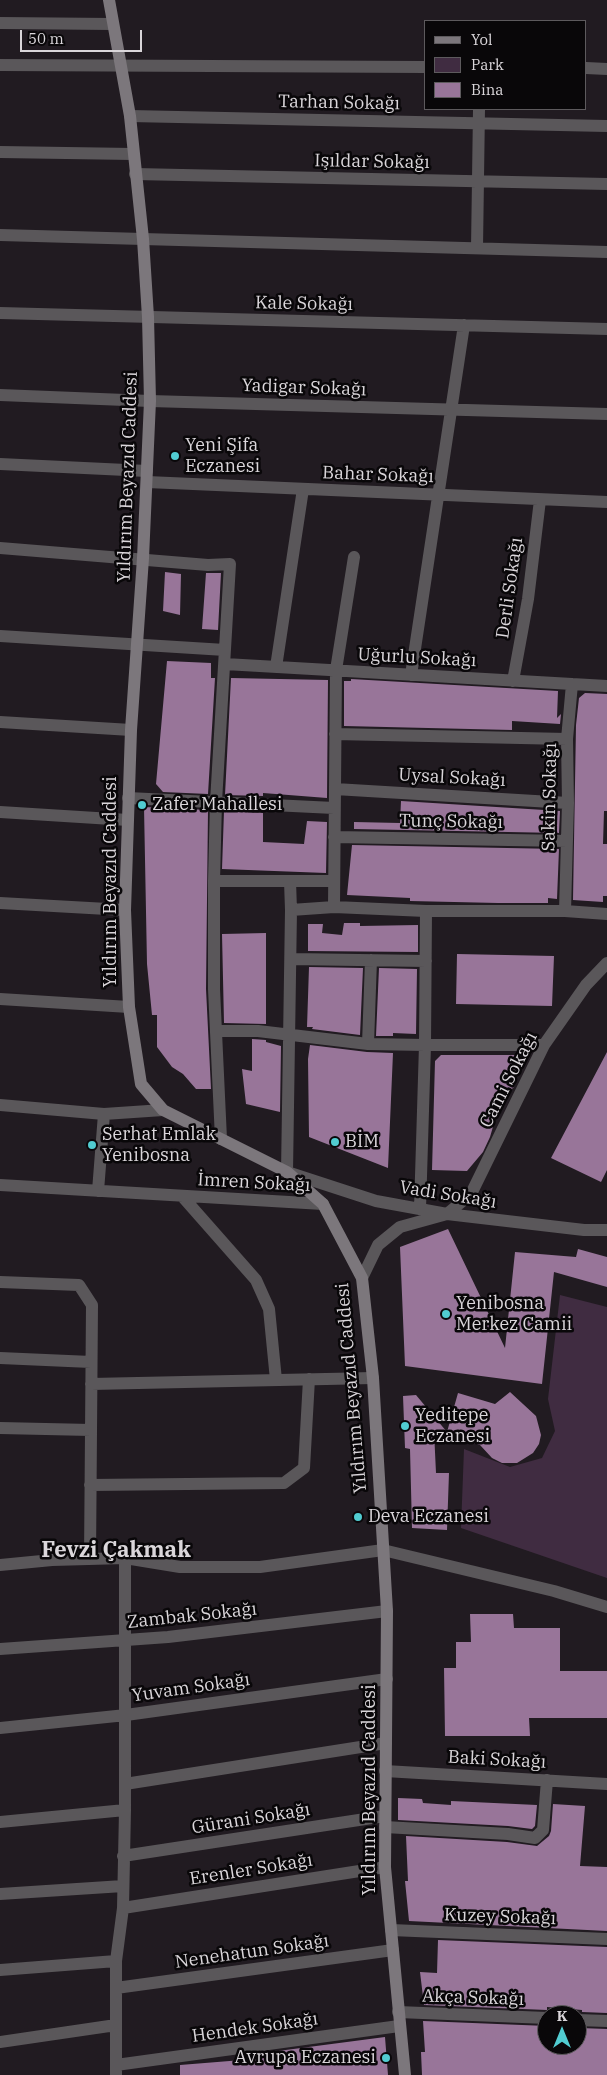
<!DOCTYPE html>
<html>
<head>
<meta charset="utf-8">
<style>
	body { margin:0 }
	#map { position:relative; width:607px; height:2075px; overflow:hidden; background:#211b21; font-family:"IBM Plex Serif",serif }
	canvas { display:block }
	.legend { position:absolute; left:424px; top:20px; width:162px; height:90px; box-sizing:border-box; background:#090709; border:1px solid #5d5a5d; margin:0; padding:6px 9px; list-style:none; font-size:15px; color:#dad6da }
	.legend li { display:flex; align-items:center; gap:10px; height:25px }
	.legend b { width:25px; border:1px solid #5d5a5d }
	.north { position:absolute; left:537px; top:2005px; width:50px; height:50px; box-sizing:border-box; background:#090709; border:1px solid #5d5a5d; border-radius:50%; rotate:0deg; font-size:14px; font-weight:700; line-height:20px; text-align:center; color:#dad6da }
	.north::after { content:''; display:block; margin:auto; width:18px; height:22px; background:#51ccd1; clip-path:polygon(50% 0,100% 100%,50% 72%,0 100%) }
	.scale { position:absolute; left:20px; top:30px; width:122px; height:22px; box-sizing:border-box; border:2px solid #dad6da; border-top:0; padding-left:6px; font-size:15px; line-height:18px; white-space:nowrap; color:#dad6da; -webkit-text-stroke:4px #090709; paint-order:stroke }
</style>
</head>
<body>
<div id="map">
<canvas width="607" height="2075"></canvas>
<ul class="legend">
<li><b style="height:6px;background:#7c777c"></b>Yol</li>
<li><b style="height:14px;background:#402c41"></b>Park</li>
<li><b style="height:14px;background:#987599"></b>Bina</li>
</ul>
<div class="north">K</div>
<div class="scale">50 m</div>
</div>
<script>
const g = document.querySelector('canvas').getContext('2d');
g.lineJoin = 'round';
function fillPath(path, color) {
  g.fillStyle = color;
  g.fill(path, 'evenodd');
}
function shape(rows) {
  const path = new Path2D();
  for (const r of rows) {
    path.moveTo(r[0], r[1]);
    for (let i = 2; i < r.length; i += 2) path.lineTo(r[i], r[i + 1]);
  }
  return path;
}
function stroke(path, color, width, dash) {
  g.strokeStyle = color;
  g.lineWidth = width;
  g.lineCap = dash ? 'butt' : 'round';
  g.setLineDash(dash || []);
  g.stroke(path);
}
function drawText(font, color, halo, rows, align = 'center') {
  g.font = font + ' "IBM Plex Serif",serif';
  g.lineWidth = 5;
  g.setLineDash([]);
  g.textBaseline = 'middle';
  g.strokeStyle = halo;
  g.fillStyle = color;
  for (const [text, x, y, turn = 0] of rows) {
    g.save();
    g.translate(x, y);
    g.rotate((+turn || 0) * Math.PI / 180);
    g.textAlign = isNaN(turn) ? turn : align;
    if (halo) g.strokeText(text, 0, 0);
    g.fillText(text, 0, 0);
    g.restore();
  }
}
const green = shape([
	[560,1295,607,1307,607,1578,461,1528,464,1449,510,1467,542,1458,555,1431,548,1399]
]);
const building = shape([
	[165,572,181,574,180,615,163,611],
	[206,573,221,573,218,630,202,629],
	[167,661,211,663,211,678,215,678,208,794,163,792,156,784],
	[231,678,328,680,327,798,263,793,263,796,225,795],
	[351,679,558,691,557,718,561,714,560,724,512,721,512,730,344,726,344,681,351,681],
	[585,693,607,694,607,811,604,811,603,844,607,844,607,896,603,896,603,902,573,900,576,725,579,698],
	[401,801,560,811,559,833,354,829,354,822,400,823],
	[144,807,208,810,206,989,211,1089,196,1089,183,1074,172,1067,157,1047,157,1015,152,1015,147,964],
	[224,811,263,813,263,842,304,844,307,821,327,822,326,873,222,869],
	[352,845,559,849,557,899,548,898,548,903,498,903,410,901,410,898,347,895],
	[344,923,360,923,360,926,418,925,418,952,308,951,308,924,323,924,322,933,342,935],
	[266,933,266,1024,224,1023,222,934],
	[457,954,554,956,552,1006,456,1004],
	[309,967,363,968,360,1035,312,1029,313,1027,307,1027],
	[379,968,417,969,416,1034,393,1033,393,1036,376,1036],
	[252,1039,266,1040,266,1042,281,1046,280,1112,246,1104,242,1069,252,1071],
	[310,1045,367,1052,393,1053,388,1168,309,1137,308,1059],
	[607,1052,607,1170,601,1182,551,1158],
	[441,1055,520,1055,514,1087,501,1099,490,1137,483,1152,467,1171,432,1170,435,1061],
	[448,1229,505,1348,515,1252,576,1257,578,1249,607,1257,607,1287,554,1272,542,1384,405,1366,400,1247],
	[510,1392,536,1416,541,1435,539,1444,533,1453,517,1463,502,1463,492,1458,480,1445,434,1431,436,1473,449,1473,447,1530,412,1528,410,1449,405,1448,403,1396,416,1395,447,1432,458,1393,495,1404],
	[470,1614,513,1614,514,1628,560,1628,560,1671,607,1671,607,1718,529,1718,530,1736,445,1736,444,1668,456,1668,456,1642,471,1642],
	[398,1798,422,1799,423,1803,451,1805,451,1801,537,1805,535,1826,532,1829,508,1826,398,1820],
	[553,1804,585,1806,580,1866,607,1867,607,1931,409,1921,405,1881,408,1881,406,1836,507,1842,537,1846,549,1836,551,1831],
	[438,1940,607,1947,607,2013,582,2012,582,2010,547,2007,547,2010,424,2005,420,1972,437,1973],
	[423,2021,547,2026,547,2045,579,2045,580,2028,607,2029,607,2075,422,2075,421,2052,425,2052],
	[385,2037,388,2075,180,2075,180,2065,242,2060,242,2058,278,2053,278,2051]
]);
const street = shape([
	[0,23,113,24],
	[0,65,426,67],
	[586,68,607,69],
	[130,116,607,126],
	[0,152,133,154],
	[135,174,607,184],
	[0,235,607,252],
	[477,248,479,109],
	[0,313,607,329],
	[0,395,150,401,607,414],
	[0,464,147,471],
	[147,482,607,502],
	[0,548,208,565,230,564,216,802,214,881,214,989,221,1139],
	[0,636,225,650],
	[225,664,607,686],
	[276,667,303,489],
	[411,675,464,325],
	[513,681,528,599,540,500],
	[0,722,131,730],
	[335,734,567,739],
	[335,789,568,803],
	[128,798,334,808],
	[0,812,128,820],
	[334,837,567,841],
	[214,881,334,881],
	[290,881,291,910],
	[0,903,125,910],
	[334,907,336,670,354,557],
	[565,911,568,803,567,739,572,684],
	[607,914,565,911,426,911,334,907,291,910,287,1172,376,1201,447,1214,584,1230,607,1230],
	[291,959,426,961],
	[0,999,129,1007],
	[216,1031,258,1031,368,1044,425,1045,426,911],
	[368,1044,371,960],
	[0,1105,104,1114,163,1110],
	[0,1185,323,1204],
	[98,1191,104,1114],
	[182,1196,256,1280,269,1309,276,1380],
	[420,1209,425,1045,544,1045],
	[362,1278,378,1245,400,1227,447,1214,471,1194,544,1045,586,985,607,963],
	[0,1282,79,1285,92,1305,90,1559],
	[0,1358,91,1362],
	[91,1384,373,1378],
	[0,1428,91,1430],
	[90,1485,284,1483,304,1468,309,1379],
	[0,1565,52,1560,125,1558,180,1567,260,1567,383,1550,554,1591,607,1607],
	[0,1649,168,1637,387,1611],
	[0,1728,126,1715,387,1679],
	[385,1771,607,1784],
	[125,1784,386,1743],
	[0,1822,125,1810],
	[385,1827,508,1834,535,1838,543,1830,547,1780],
	[123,1856,385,1816],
	[0,1894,123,1886],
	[123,1908,385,1867],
	[391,1930,607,1939],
	[0,1970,116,1961],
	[116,1988,393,1950],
	[398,2012,547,2018],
	[577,2020,607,2021],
	[0,2042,116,2025],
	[116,2065,399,2026],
	[116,2075,116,1961,123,1908,125,1810,125,1558]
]);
const secondary = shape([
	[109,0,130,116,143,239,148,317,150,401,143,558,131,730,125,910,129,1007,141,1084,163,1110,287,1172,323,1204,362,1278,373,1378,387,1611,385,1867,405,2075]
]);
const markers = [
	[175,456,5,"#51ccd1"],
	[142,805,5,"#51ccd1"],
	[335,1142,5,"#51ccd1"],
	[92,1145,5,"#51ccd1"],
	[446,1314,5,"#51ccd1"],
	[405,1426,5,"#51ccd1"],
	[358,1517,5,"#51ccd1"],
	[386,2058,5,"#51ccd1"]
];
const streetNames = [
	["Tarhan Sokağı",339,103,1],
	["Işıldar Sokağı",372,162,1],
	["Kale Sokağı",304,304,1],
	["Yadigar Sokağı",304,388,2],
	["Bahar Sokağı",378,475,2],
	["Yıldırım Beyazıd Caddesi",128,477,-88],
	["Derli Sokağı",510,588,-82],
	["Uğurlu Sokağı",417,658,3],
	["Uysal Sokağı",452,778,3],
	["Sakin Sokağı",550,797,-89],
	["Tunç Sokağı",451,822,1],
	["Yıldırım Beyazıd Caddesi",111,882,-90],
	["Cami Sokağı",509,1080,-63],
	["İmren Sokağı",254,1183,3],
	["Vadi Sokağı",448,1195,9],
	["Yıldırım Beyazıd Caddesi",352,1388,-95],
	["Zambak Sokağı",192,1616,-6],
	["Yuvam Sokağı",191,1688,-8],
	["Baki Sokağı",497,1760,3],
	["Yıldırım Beyazıd Caddesi",370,1790,-90],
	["Gürani Sokağı",251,1819,-9],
	["Erenler Sokağı",251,1870,-9],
	["Kuzey Sokağı",500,1917,2],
	["Nenehatun Sokağı",252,1952,-8],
	["Akça Sokağı",473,1998,2],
	["Hendek Sokağı",255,2028,-8]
];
const poiNames = [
	["Yeni Şifa",185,446],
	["Eczanesi",185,467],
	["Zafer Mahallesi",152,805],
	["Serhat Emlak",102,1135],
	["Yenibosna",102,1156],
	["BİM",345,1142],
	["Yenibosna",456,1304],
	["Merkez Camii",456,1325],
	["Yeditepe",415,1416],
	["Eczanesi",415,1437],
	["Deva Eczanesi",368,1517],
	["Avrupa Eczanesi",376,2058,"right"]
];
const districtNames = [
	["Fevzi Çakmak",116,1551]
];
fillPath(green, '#402c41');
fillPath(building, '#987599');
stroke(street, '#5a575a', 12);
stroke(secondary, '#7c777c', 12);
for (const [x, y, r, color] of markers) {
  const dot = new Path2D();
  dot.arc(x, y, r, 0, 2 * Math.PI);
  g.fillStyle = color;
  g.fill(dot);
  stroke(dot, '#090709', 2);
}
drawText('18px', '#dad6da', '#090709', streetNames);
drawText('18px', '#dad6da', '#090709', poiNames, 'left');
drawText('bold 22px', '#dad6da', '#090709', districtNames);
</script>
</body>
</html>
